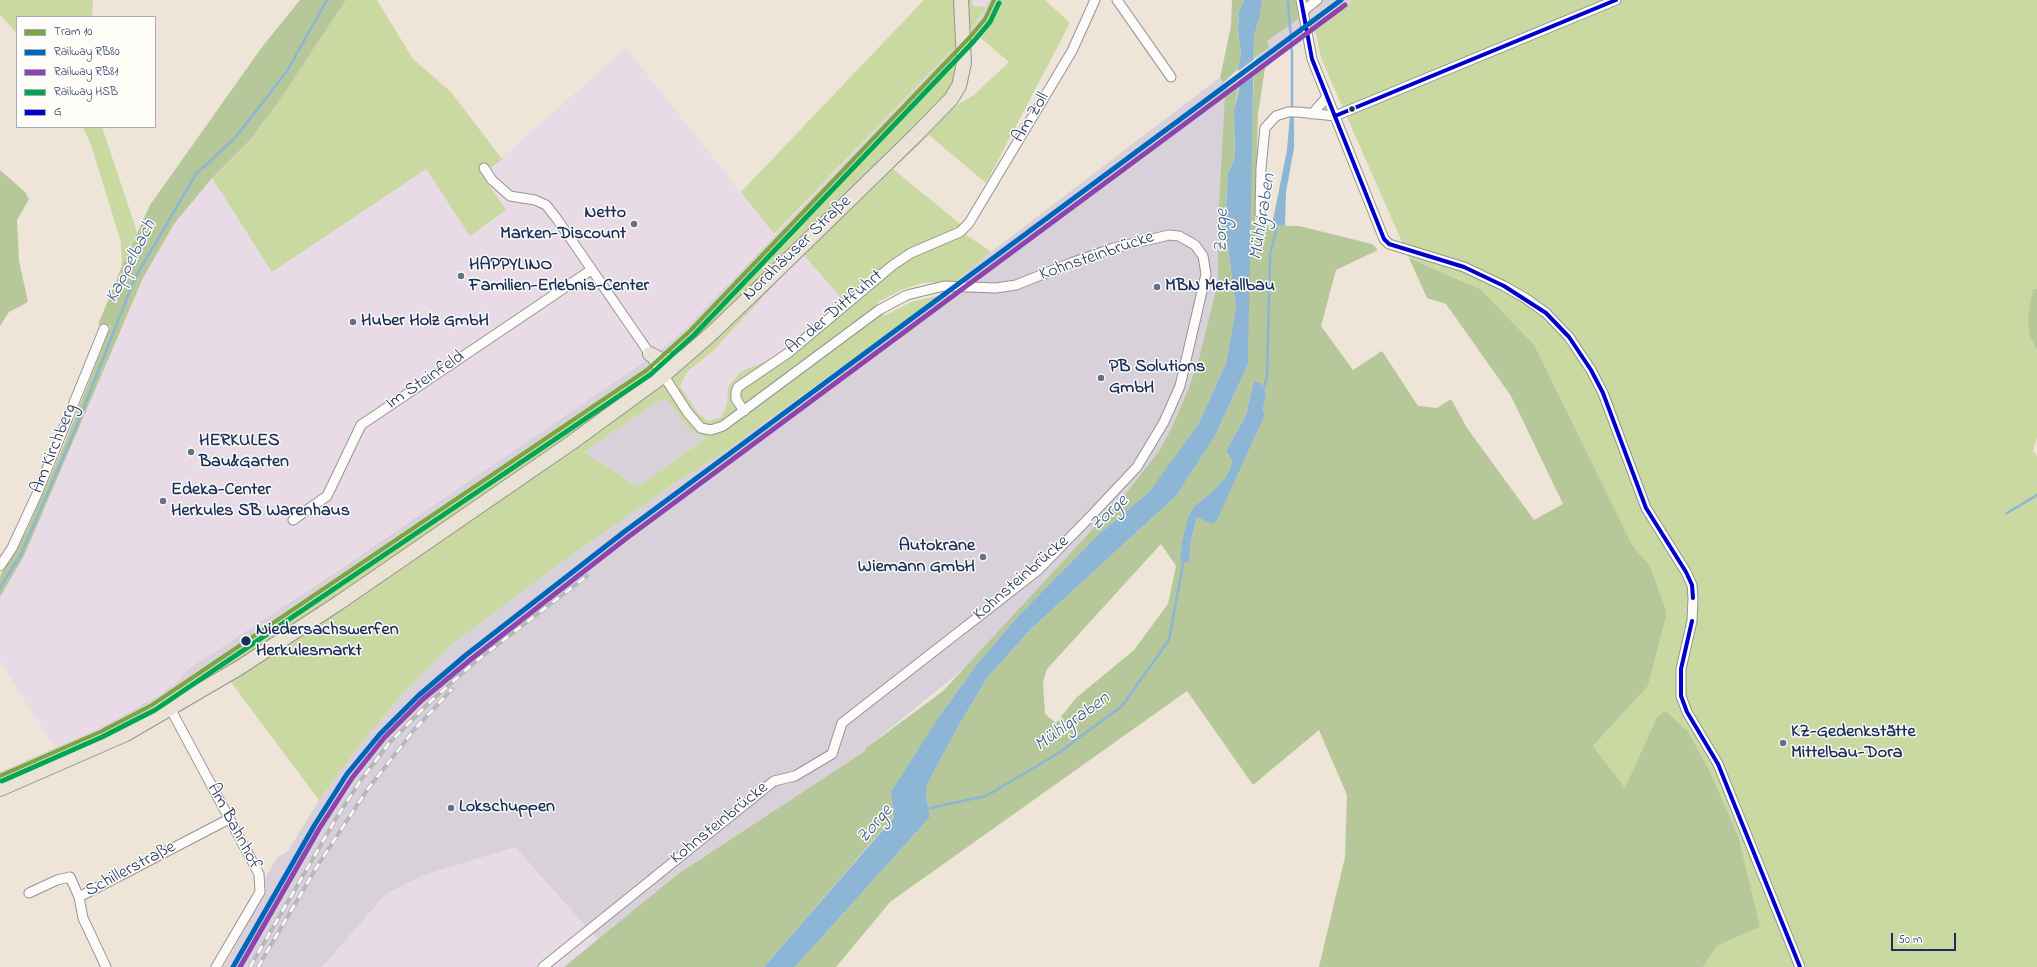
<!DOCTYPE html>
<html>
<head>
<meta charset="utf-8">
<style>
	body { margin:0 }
	#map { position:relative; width:2037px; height:967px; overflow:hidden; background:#eee5d8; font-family:"Indie Flower",sans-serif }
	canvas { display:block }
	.legend { position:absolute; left:16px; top:16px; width:140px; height:112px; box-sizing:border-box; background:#fdfcf7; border:1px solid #a3aaba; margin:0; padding:5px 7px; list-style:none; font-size:12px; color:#1b2f5e }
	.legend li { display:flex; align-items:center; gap:8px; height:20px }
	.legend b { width:20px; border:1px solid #a3aaba }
	.scale { position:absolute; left:1891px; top:933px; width:65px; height:18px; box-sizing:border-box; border:2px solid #1b2f5e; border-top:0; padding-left:5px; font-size:12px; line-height:14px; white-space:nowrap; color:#1b2f5e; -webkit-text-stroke:3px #fdfcf7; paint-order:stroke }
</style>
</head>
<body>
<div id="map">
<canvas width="2037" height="967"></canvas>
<ul class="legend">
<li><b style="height:5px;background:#7aa63d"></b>Tram 10</li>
<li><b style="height:5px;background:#0065bd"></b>Railway RB80</li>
<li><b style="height:5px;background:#8e44ad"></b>Railway RB81</li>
<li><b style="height:5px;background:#00a651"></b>Railway HSB</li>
<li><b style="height:5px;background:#0000cd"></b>G</li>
</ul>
<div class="scale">50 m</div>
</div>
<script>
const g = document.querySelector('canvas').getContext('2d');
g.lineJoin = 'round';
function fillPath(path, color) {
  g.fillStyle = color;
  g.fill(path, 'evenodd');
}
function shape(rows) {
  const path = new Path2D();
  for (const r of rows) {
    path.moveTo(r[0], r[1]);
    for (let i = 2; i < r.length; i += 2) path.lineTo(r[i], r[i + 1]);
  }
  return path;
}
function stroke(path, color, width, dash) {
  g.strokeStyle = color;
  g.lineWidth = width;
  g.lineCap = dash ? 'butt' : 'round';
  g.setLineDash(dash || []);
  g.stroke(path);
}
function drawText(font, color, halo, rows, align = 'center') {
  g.font = font + ' "Indie Flower",sans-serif';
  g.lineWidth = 3;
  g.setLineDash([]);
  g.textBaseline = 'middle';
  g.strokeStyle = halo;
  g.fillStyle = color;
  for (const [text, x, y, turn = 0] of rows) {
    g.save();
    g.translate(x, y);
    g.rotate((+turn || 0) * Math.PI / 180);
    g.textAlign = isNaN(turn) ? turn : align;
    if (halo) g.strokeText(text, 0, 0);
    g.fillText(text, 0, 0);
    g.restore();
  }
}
const built = shape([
	[972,0,989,0,986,7,973,6],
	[626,48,774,234,685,329,659,352,637,369,187,670,179,680,161,694,100,728,54,747,0,661,0,597,24,556,143,278,174,224,212,178,272,272,426,169,470,235,482,175],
	[803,254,842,299,773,358,739,372,728,387,727,405,721,417,708,421,699,414,680,386,687,372,712,352],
	[515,847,598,940,564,967,322,967,386,894,424,875]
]);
const industrial = shape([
	[989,0,998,0,994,11,977,35,867,153,690,335,650,371,218,665,138,717,0,779,0,772,100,728,161,694,179,680,187,670,340,569,659,352,685,329,970,31,979,19],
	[1323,0,1353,0,1271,63,1270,59,1254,72,1254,58,1269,48,1267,41],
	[1219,78,1229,90,1225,93,1218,282,1199,358,1188,390,1172,427,1159,451,1127,492,967,666,866,748,865,751,678,874,598,940,515,847,424,875,386,894,322,967,224,967,266,889,264,880,277,858,288,851,319,800,362,742,403,693,451,645,563,561,678,481,724,452,941,296,959,295,975,282,957,281,991,252],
	[663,399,668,401,686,426,694,433,706,438,638,487,584,452,652,405]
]);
const green = shape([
	[0,0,93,0,92,17,17,17,17,33,0,15],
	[346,0,377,0,413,59,451,92,502,159,482,175,506,210,470,236,426,169,272,272,212,178,249,141,279,101],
	[924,0,972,0,973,6,986,7,970,31,774,234,741,192],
	[998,0,1045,0,1070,23,986,183,929,135,893,169,959,223,965,234,991,252,957,281,922,283,904,289,878,302,884,316,911,302,941,295,724,452,678,481,563,561,451,645,403,693,362,742,319,800,218,665,650,371,690,335,867,153,971,41,965,87,952,108,974,95,1009,62,977,35,994,11],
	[803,254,842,299,773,358,740,372,728,387,727,405,721,417,708,421,699,414,680,386,687,372,712,352],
	[663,399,668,401,686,426,694,433,706,438,638,487,584,452,652,405],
	[1353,0,2037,0,2037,289,2033,289,2030,336,2037,350,2037,437,2033,451,2037,456,2037,967,1703,967,1717,946,1760,927,1657,717,1625,789,1593,746,1648,686,1667,613,1650,566,1632,545,1480,289,1409,258,1321,58,1315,30],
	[83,127,102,127,137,232,122,266,121,242,91,145]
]);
const forest = shape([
	[300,0,346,0,279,101,249,141,212,178,174,224,143,278,24,556,0,597,0,576,27,530,64,445,111,326,98,325,122,266,150,205,262,47],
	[1232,0,1244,0,1239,12,1238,31,1241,54,1238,69,1223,83,1220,78,1231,26],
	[1262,0,1297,0,1298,19,1267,41,1269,48,1254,58,1254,36,1260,16],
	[1270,59,1271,63,1265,68,1258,114,1255,225,1299,226,1372,244,1378,250,1336,270,1321,326,1353,370,1382,351,1418,406,1437,408,1451,399,1467,428,1534,520,1563,504,1511,396,1446,304,1427,298,1409,258,1480,289,1534,345,1632,545,1650,566,1667,613,1648,686,1593,746,1625,788,1657,717,1666,711,1688,732,1709,770,1738,836,1760,927,1717,946,1703,967,1319,967,1345,857,1347,795,1319,730,1253,785,1187,691,890,902,836,967,795,967,930,817,926,797,927,785,956,730,987,678,1030,630,1176,496,1215,436,1248,364,1249,231,1254,72],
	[1254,381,1260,383,1266,393,1263,410,1265,415,1216,521,1211,524,1197,517,1191,541,1189,563,1181,562,1182,542,1194,506,1211,493,1225,478,1230,469,1232,460,1226,451,1246,415],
	[1161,544,1176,566,1168,604,1134,650,1076,698,1056,723,1045,714,1043,682,1047,669],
	[1239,84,1234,110,1235,158,1228,173,1225,226,1236,308,1226,363,1199,423,1161,477,1150,491,1099,534,1019,615,978,663,943,711,894,816,764,967,564,967,678,874,865,751,866,748,943,691,1127,492,1159,451,1172,427,1188,390,1199,358,1218,282,1218,226,1225,93],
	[0,170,25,192,29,199,17,220,19,261,28,302,9,312,0,326],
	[2033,289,2037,289,2037,350,2030,336,2028,318]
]);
const water = shape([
	[1244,0,1262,0,1260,16,1254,36,1248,364,1215,436,1176,496,1030,630,987,678,956,730,927,785,926,797,930,817,795,967,764,967,894,817,891,792,943,711,978,663,1019,615,1099,534,1150,491,1199,423,1226,363,1236,308,1225,226,1228,173,1235,158,1234,110,1239,89,1238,69,1241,54,1238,31,1239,12],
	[1290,115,1294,115,1294,148,1286,192,1285,226,1272,225,1287,150],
	[1254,381,1260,383,1266,393,1263,410,1265,415,1216,522,1211,524,1197,517,1191,541,1189,563,1180,562,1182,542,1188,518,1194,506,1211,493,1225,478,1230,469,1232,460,1226,451,1246,415]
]);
const pier = shape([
	[1256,58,1256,69,1237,84,1237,72]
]);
const stream = shape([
	[1288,0,1292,53,1292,111],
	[1263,390,1267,377,1270,255,1278,223],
	[2007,513,2037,495],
	[0,588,21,554,73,435,135,278,196,174,235,138,287,71,327,0],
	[925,809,986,796,1057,754,1122,706,1169,640,1184,559]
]);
const street = shape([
	[1117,0,1171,77],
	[1301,0,1312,59,1384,239,1389,244,1464,267,1504,286,1525,298,1546,313,1569,337,1591,370,1603,393,1646,508,1686,572,1692,585,1693,598,1692,621,1681,669,1681,696,1687,712,1718,764,1800,967],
	[1303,11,1317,0],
	[1312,114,1327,97],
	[484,168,492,180,510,196,535,200,546,205,557,219,643,344,688,413,701,428,711,430,723,426,879,310,907,295,944,286,996,288,1016,285,1071,263,1114,248,1169,235,1179,236,1195,245,1203,256,1206,274,1180,386,1164,422,1137,467,1089,518,1037,571,842,723,832,754,795,776,774,781,543,967],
	[1260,213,1261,168,1265,128,1276,116,1288,112,1298,112,1335,116,1616,0],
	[744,411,736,399,736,392,738,387,788,353,893,265,911,253,960,232,969,223,1072,51,1095,0],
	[293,520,327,496,361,425,591,270],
	[0,566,12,548,36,496,104,329],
	[170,708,259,874,260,892,216,967],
	[29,893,57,880,70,877,79,897],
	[106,967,83,918,79,897,229,819]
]);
const primary = shape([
	[650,354,663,361,683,357],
	[0,789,126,734,239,668,340,602,571,443,664,375,711,334,760,287,916,135,951,99,959,86,964,63,961,0]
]);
const rail = shape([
	[250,967,337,817,361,780,390,742,431,701,475,662,587,576],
	[258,967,318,865,367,790,414,730,452,689]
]);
const bus1 = shape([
	[1301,0,1312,59,1384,239,1389,244,1464,267,1504,286,1546,313,1569,337,1591,370,1603,393,1646,508,1686,572,1692,585,1693,598],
	[1335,116,1616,0],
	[1692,621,1681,669,1681,696,1687,712,1718,764,1800,967]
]);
const rail1 = shape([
	[233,967,314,826,347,774,380,734,418,696,466,655,624,532,1341,0]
]);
const rail2 = shape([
	[240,967,319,829,352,778,384,738,422,700,470,660,628,537,1345,5]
]);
const rail3 = shape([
	[2,781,102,737,155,710,650,375,694,335,974,41,990,22,999,3]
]);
const tram1 = shape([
	[0,776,100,732,152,705,647,370,690,331,970,37,985,19,994,0]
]);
const markers = [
	[1352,109,3.5,"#1b2f5e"],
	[634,224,4,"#656f89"],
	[461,276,4,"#656f89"],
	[1157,287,4,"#656f89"],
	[353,322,4,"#656f89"],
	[1101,378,4,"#656f89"],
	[191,452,4,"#656f89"],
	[163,501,4,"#656f89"],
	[983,557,4,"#656f89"],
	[246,641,5.5,"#1b2f5e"],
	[1783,743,4,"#656f89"],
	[451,808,4,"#656f89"]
];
const streetNames = [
	["Am Zoll",1032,118,-59],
	["Nordhäuser Straße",798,249,-44],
	["Kohnsteinbrücke",1097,257,-19],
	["An der Dittfuhrt",835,313,-40],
	["Im Steinfeld",426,381,-34],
	["Am Kirchberg",55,449,-68],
	["Kohnsteinbrücke",1022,579,-41],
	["Kohnsteinbrücke",720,824,-39],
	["Am Bahnhof",233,827,62],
	["Schillerstraße",131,870,-28]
];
const poiNames = [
	["Netto",626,214,"right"],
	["Marken-Discount",626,235,"right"],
	["HAPPYLINO",469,266],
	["Familien-Erlebnis-Center",469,287],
	["MBN Metallbau",1165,287],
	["Huber Holz GmbH",361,322],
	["PB Solutions",1109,368],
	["GmbH",1109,389],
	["HERKULES",199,442],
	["Bau&Garten",199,463],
	["Edeka-Center",171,491],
	["Herkules SB Warenhaus",171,512],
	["Autokrane",975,547,"right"],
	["Wiemann GmbH",975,568,"right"],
	["KZ-Gedenkstätte",1791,733],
	["Mittelbau-Dora",1791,754],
	["Lokschuppen",459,808]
];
const stopNames = [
	["Niedersachswerfen",256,631],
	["Herkulesmarkt",256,652]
];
const waterNames = [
	["Mühlgraben",1264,217,-81],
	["Zorge",1223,231,-88],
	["Kappelbach",132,262,-63],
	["Zorge",1110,514,-42],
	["Mühlgraben",1073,723,-36],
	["Zorge",876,825,-49]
];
fillPath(built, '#e8dbe6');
fillPath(industrial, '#d8d1d9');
fillPath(green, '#cad8a2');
fillPath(forest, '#b6c899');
fillPath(water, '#8db5d5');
fillPath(pier, '#eee5d8');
stroke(stream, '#8db5d5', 2.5);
stroke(street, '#959495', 11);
stroke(primary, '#959495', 16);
stroke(street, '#fcfbf9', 9);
stroke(primary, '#ebe2d6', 14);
stroke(rail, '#b7b8bb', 4);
stroke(rail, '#fdfcf7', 2.5, [8]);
stroke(bus1, '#0000cd', 4);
stroke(rail1, '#0065bd', 5);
stroke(rail2, '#8e44ad', 5);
stroke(rail3, '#00a651', 5);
stroke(tram1, '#7aa63d', 4);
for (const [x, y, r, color] of markers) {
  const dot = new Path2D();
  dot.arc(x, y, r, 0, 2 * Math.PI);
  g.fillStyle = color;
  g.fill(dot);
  stroke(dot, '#fdfcf7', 1.5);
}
drawText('18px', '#1b2f5e', '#fdfcf7', streetNames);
drawText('bold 18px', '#1b2f5e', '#fdfcf7', poiNames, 'left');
drawText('bold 18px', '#1b2f5e', '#fdfcf7', stopNames, 'left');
drawText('italic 19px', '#385c8d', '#fdfcf7', waterNames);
</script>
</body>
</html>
